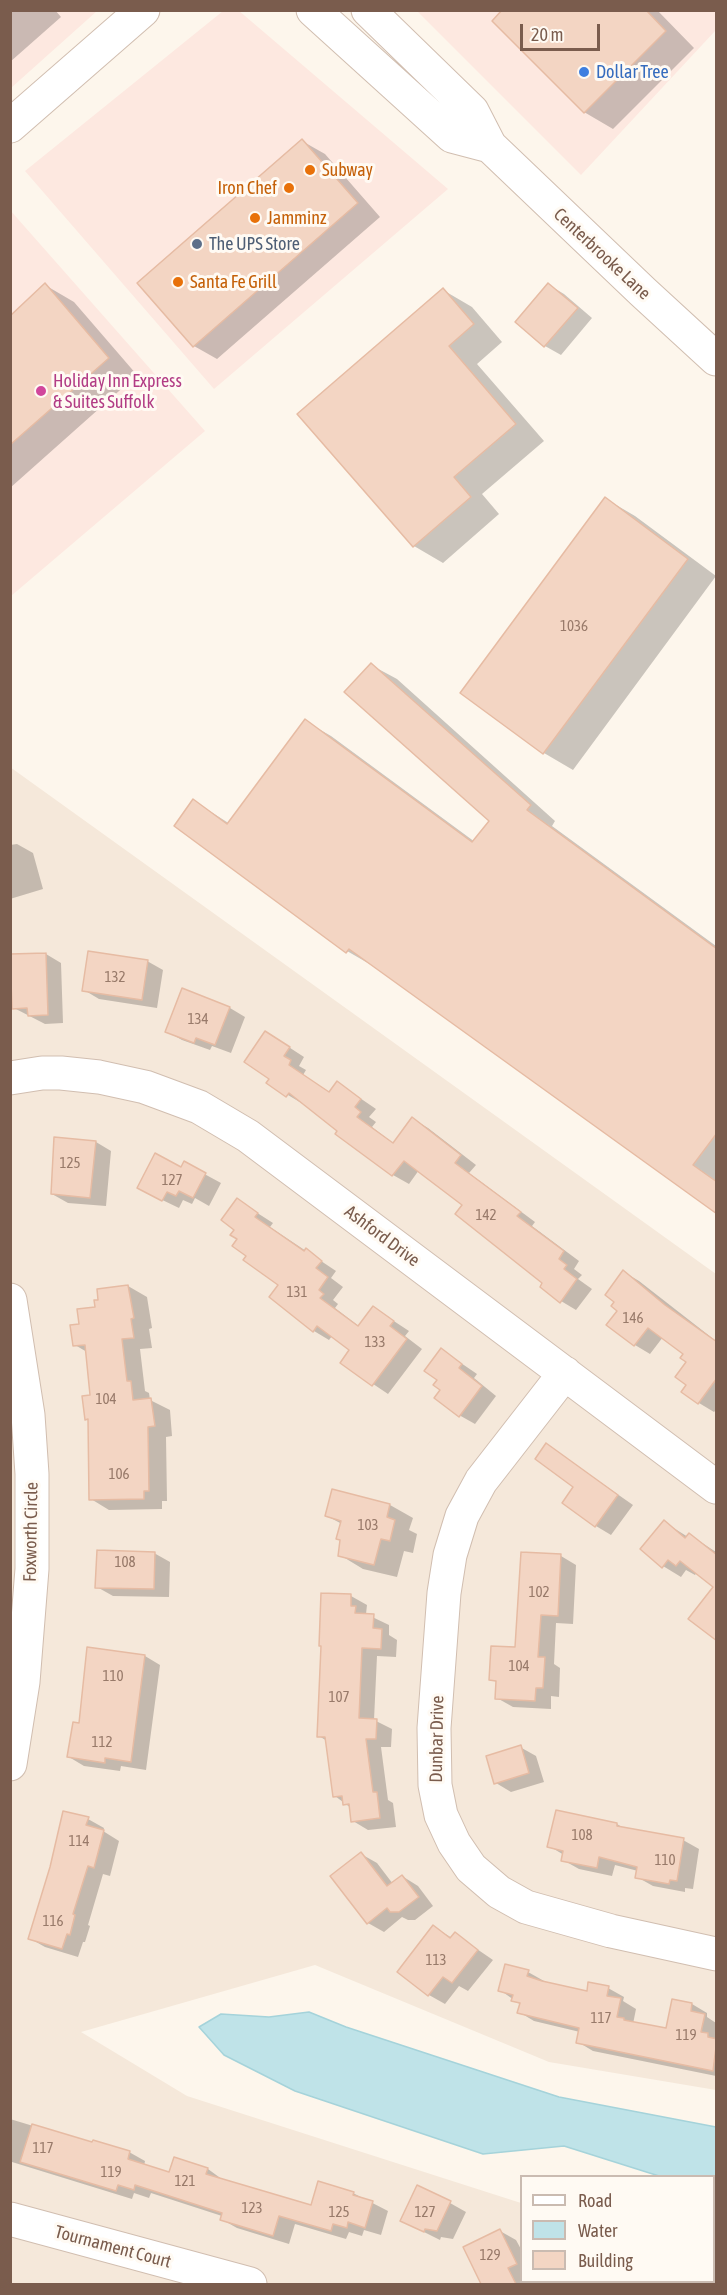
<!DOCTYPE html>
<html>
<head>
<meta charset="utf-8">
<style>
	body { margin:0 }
	#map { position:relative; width:727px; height:2295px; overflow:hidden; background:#fdf6ec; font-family:"Asap Condensed",sans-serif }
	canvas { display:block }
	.frame { position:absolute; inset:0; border:12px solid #7a5c4d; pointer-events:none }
	.legend { position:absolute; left:520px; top:2175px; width:195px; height:108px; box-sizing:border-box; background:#fffaf3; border:2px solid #cabbb1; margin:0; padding:8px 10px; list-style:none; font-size:18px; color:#7a5c4d }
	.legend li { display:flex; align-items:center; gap:12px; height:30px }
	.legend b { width:30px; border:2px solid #cabbb1 }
	.scale { position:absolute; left:520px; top:24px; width:80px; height:27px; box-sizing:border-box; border:3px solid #7a5c4d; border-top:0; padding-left:8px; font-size:18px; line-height:21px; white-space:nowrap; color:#7a5c4d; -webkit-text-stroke:4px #fffaf3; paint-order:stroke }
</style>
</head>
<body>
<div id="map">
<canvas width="727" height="2295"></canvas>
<div class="frame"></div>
<ul class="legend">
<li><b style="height:8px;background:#fff"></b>Road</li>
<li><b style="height:16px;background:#bfe3e8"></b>Water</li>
<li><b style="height:16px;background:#f3d5c3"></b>Building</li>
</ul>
<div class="scale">20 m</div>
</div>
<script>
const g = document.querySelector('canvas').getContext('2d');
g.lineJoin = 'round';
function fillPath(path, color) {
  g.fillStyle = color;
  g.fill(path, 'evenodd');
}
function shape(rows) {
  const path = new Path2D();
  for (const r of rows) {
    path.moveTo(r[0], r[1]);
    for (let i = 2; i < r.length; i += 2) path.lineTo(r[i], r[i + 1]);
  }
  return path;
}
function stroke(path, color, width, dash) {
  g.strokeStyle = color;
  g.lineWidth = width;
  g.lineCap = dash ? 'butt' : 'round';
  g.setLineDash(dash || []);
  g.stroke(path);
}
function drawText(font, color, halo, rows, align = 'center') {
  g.font = font + ' "Asap Condensed",sans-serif';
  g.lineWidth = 6;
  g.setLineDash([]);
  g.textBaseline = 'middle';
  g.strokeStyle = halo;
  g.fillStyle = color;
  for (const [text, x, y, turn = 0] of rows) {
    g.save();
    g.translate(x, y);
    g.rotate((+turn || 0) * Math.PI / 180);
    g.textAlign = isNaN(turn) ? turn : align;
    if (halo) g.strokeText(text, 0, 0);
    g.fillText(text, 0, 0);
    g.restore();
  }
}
const residential = shape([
	[10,767,716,1274,716,2090,549,2062,315,1965,81,2032,187,2096,521,2203,522,2282,714,2282,714,2265,716,2266,716,2284,11,2284]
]);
const commercial = shape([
	[11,10,97,10,97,11,11,88],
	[238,10,448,189,214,389,25,171,223,11],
	[417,11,715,11,716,30,581,175],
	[10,210,205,431,11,596,10,596]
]);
const water = shape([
	[309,2012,346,2027,559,2097,716,2127,716,2194,714,2193,714,2176,659,2176,564,2146,483,2154,295,2091,224,2055,199,2027,221,2014,269,2017,309,2012]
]);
const shadow = shape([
	[10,10,55,10,61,17,10,62],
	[505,10,657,10,694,48,613,129,584,112],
	[302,141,325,154,380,217,217,359,194,346],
	[45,285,74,302,137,375,10,488,10,318],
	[549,285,564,294,592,318,561,355,545,346,517,322],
	[443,290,472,307,502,342,477,364,544,441,482,494,499,514,443,563,414,546],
	[606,499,635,516,716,576,573,770,544,753,462,693],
	[371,665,397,679,555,821,552,826,716,946,716,1213,373,966,347,951,194,801,230,824,305,721,331,736,475,842,491,821],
	[17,844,33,853,43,889,10,899,10,845],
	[46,954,61,963,63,1023,45,1024,14,1008,13,994,10,994,10,956],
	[147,961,163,970,157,1008,99,999,84,990],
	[182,990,230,1008,245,1017,231,1053,212,1046,210,1050,182,1040,166,1031],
	[281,1042,304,1057,299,1066,306,1070,303,1075,330,1093,338,1083,376,1109,369,1117,376,1122,372,1127,394,1144,413,1119,428,1128,476,1165,469,1173,535,1222,532,1226,579,1261,574,1269,582,1275,578,1279,592,1289,576,1310,561,1301,464,1205,419,1170,409,1184,393,1175,337,1133,339,1131,304,1102,303,1104,268,1083],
	[96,1142,111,1151,106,1206,68,1203,52,1194],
	[184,1163,221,1183,209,1206,195,1198,192,1204,183,1200,179,1208,154,1196,182,1169],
	[237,1200,273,1223,270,1227,336,1271,331,1278,343,1287,333,1300,338,1304,335,1308,360,1327,374,1308,409,1331,405,1336,422,1349,388,1394,342,1363,352,1350,332,1336,329,1340,314,1331,281,1284,248,1256,236,1229],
	[624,1272,639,1281,716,1341,716,1410,714,1412,699,1403,688,1384,688,1361,685,1354,663,1337,650,1354,635,1345,619,1311],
	[128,1286,147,1297,152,1328,149,1329,152,1348,140,1349,145,1391,149,1393,150,1400,170,1410,172,1436,166,1437,167,1501,162,1501,162,1509,109,1510,91,1499,90,1421,86,1419,92,1397,87,1352,75,1345,81,1326,97,1308],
	[442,1350,477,1374,474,1378,496,1396,475,1424,459,1415,443,1390,439,1380],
	[547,1445,633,1505,611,1535,596,1526,575,1487],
	[390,1505,413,1518,409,1530,417,1534,413,1553,404,1551,397,1577,363,1569,340,1555,342,1524,327,1516],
	[664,1522,688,1537,690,1535,716,1552,716,1638,715,1587,697,1572,695,1575,686,1570,681,1577,663,1566],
	[154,1553,170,1562,169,1597,113,1596,97,1587],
	[561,1556,576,1565,573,1624,556,1623,554,1664,560,1668,559,1697,551,1696,551,1709,513,1707,497,1698,498,1683,491,1679,517,1649],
	[351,1596,367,1605,366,1614,389,1625,389,1635,397,1640,396,1657,377,1656,374,1720,392,1729,391,1747,381,1747,388,1800,393,1803,396,1827,368,1830,353,1821,351,1808,335,1796,327,1741,319,1736],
	[145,1656,160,1665,146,1770,121,1766,120,1771,84,1766,69,1757,81,1724],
	[520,1747,536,1756,544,1782,511,1792,496,1783],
	[88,1819,104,1828,103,1831,119,1841,110,1876,103,1874,88,1925,90,1926,85,1942,83,1942,78,1957,45,1947,29,1938],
	[617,1824,625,1829,683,1840,699,1849,693,1889,685,1888,685,1892,653,1886,637,1877,638,1871,615,1865,612,1876,579,1869,563,1860,564,1855,549,1846],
	[361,1854,377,1863,393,1884,402,1876,418,1886,433,1906,415,1920,408,1920,402,1917,384,1932,368,1923],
	[434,1927,452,1938,455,1934,493,1960,468,1991,459,1986,445,2004,429,1995,399,1972],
	[528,1972,544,1981,543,1983,588,1993,608,1988,624,1997,623,2001,636,2009,633,2024,667,2030,692,2004,707,2013,707,2017,716,2023,716,2076,593,2051,578,2042,580,2032,534,2021,519,2012,521,2005,500,1990],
	[10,2119,93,2144,129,2152,145,2161,144,2166,170,2174,175,2159,208,2169,223,2180,312,2206,353,2193,388,2211,381,2235,364,2230,362,2236,349,2232,346,2239,295,2224,289,2244,237,2228,221,2219,222,2216,151,2193,149,2198,134,2193,132,2199,12,2162,10,2164],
	[450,2203,466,2212,453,2239,441,2237,440,2240,402,2221],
	[500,2231,516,2240,522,2251,522,2282,525,2282,526,2284,483,2284,465,2247]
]);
const building = shape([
	[502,10,646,10,666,31,584,113,492,21,502,10],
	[302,139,358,203,193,347,137,283,302,139],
	[45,283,109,358,10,445,10,316,45,283],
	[548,283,578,308,544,347,515,322,548,283],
	[443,288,474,324,449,346,516,424,454,477,471,497,413,547,297,414,443,288],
	[605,497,688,559,543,754,460,693,605,497],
	[371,663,531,805,527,810,717,949,717,1133,693,1165,717,1182,717,1214,349,949,346,953,174,826,193,799,227,824,305,719,472,842,489,821,344,692,371,663],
	[88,951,148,960,142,1000,82,991,88,951],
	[46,953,48,1015,28,1016,27,1008,12,1009,10,954,46,953],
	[182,988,230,1007,215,1045,196,1038,194,1043,165,1032,182,988],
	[265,1031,290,1047,284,1056,291,1060,289,1065,329,1092,337,1081,361,1099,355,1107,361,1112,357,1117,393,1143,412,1117,461,1155,455,1163,521,1212,517,1216,564,1251,559,1259,567,1265,564,1269,577,1279,560,1303,540,1287,542,1283,455,1214,462,1205,404,1161,392,1176,335,1134,337,1131,289,1093,286,1097,266,1083,269,1079,244,1062,265,1031],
	[54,1137,96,1141,90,1198,51,1194,54,1137],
	[155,1153,181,1167,184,1161,206,1173,193,1198,179,1191,176,1196,167,1192,162,1201,137,1188,155,1153],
	[237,1198,258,1213,255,1217,304,1251,306,1248,322,1261,316,1268,328,1277,319,1290,324,1294,320,1298,358,1326,373,1306,394,1321,390,1326,407,1339,372,1386,340,1363,349,1350,317,1326,313,1332,269,1297,278,1285,243,1260,246,1256,232,1246,237,1239,230,1235,234,1230,221,1220,237,1198],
	[623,1270,665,1305,717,1342,717,1378,698,1404,681,1392,686,1385,675,1377,686,1362,680,1358,683,1354,648,1328,634,1346,606,1325,617,1311,611,1306,614,1302,605,1295,623,1270],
	[128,1285,134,1318,131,1319,134,1338,122,1339,127,1381,131,1381,133,1400,151,1398,155,1426,148,1427,149,1491,144,1491,144,1499,89,1500,88,1419,85,1420,82,1396,90,1395,85,1345,73,1346,70,1325,79,1324,77,1309,95,1307,94,1300,98,1300,97,1289,128,1285],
	[441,1348,462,1364,459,1368,482,1386,459,1417,434,1398,440,1390,433,1385,437,1380,424,1371,441,1348],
	[546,1443,618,1495,595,1527,562,1503,573,1487,535,1459,546,1443],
	[332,1489,390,1504,387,1517,395,1520,390,1541,381,1539,374,1565,338,1556,340,1540,336,1539,341,1521,325,1516,332,1489],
	[664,1520,685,1538,689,1533,717,1555,717,1641,688,1619,713,1587,680,1561,676,1566,668,1560,662,1568,640,1549,664,1520],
	[97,1550,155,1552,154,1589,95,1588,97,1550],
	[521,1552,561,1554,558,1616,541,1615,538,1657,545,1657,543,1688,536,1688,535,1701,495,1699,496,1681,489,1680,491,1646,515,1647,521,1552],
	[321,1593,351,1594,351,1606,356,1606,355,1613,374,1614,373,1628,382,1629,381,1649,362,1648,359,1718,377,1719,376,1739,366,1739,373,1792,377,1792,380,1818,351,1822,349,1804,343,1805,342,1796,333,1797,325,1737,317,1737,321,1646,319,1646,321,1593],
	[87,1647,145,1655,131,1762,105,1758,105,1763,67,1757,73,1722,79,1723,87,1647],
	[521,1745,529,1773,494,1784,486,1756,521,1745],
	[556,1810,617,1823,617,1826,684,1838,677,1881,670,1880,669,1884,635,1878,637,1867,599,1857,597,1868,561,1861,563,1851,547,1847,556,1810],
	[63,1811,89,1817,86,1825,104,1830,94,1868,88,1866,73,1914,75,1915,70,1935,67,1934,62,1949,28,1939,50,1867,63,1811],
	[361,1852,387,1886,402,1875,419,1897,399,1912,390,1912,387,1908,367,1924,330,1876,361,1852],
	[433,1925,450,1938,455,1932,478,1950,452,1983,443,1977,428,1996,397,1972,433,1925],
	[505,1964,529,1970,527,1976,542,1981,587,1991,588,1982,609,1986,607,1996,621,1998,617,2017,624,2018,624,2020,666,2028,672,1999,692,2003,691,2011,705,2014,701,2032,708,2033,708,2037,717,2039,713,2071,576,2043,579,2028,517,2013,520,2003,511,2001,513,1995,498,1991,505,1964],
	[32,2124,92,2142,93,2140,130,2151,128,2159,169,2172,174,2157,208,2168,206,2174,311,2205,318,2181,354,2192,353,2195,373,2201,365,2228,348,2222,347,2228,333,2224,331,2231,279,2216,273,2236,220,2220,222,2213,135,2185,134,2190,118,2185,116,2191,20,2162,32,2124],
	[417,2185,451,2201,437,2231,425,2229,424,2232,400,2221,417,2185],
	[500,2229,517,2264,508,2268,516,2284,481,2284,463,2247,500,2229]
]);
const minor = shape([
	[313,10,452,136,490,146],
	[368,10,472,111,490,146,643,292,716,359],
	[10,126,143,10],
	[10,1078,42,1073,61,1073,99,1077,145,1087,199,1107,248,1136,716,1487],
	[10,1300,28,1415,32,1474,32,1569,23,1682,10,1764],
	[565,1373,481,1481,462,1516,450,1555,444,1593,434,1728,435,1785,441,1815,454,1843,471,1868,499,1892,526,1907,611,1931,716,1954],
	[10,2219,250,2284]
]);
const markers = [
	[584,72,6,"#3f7fe0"],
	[310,170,6,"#e8710a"],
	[289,188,6,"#e8710a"],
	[255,218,6,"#e8710a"],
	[197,244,6,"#5c6f8a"],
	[178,282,6,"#e8710a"],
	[41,391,6,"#d1479c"]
];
const numberNames = [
	["1036",574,626],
	["132",115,977],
	["134",198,1019],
	["125",70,1163],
	["127",172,1180],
	["142",486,1215],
	["131",297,1292],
	["146",633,1318],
	["133",375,1342],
	["104",106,1399],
	["106",119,1474],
	["103",368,1525],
	["108",125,1562],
	["102",539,1592],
	["104",519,1666],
	["110",113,1676],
	["107",339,1697],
	["112",102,1742],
	["108",582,1835],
	["114",79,1841],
	["110",665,1860],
	["116",53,1921],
	["113",436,1960],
	["117",601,2018],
	["119",686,2035],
	["117",43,2148],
	["119",111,2172],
	["121",185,2181],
	["123",252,2208],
	["125",339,2212],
	["127",425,2212],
	["129",490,2255]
];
const shopNames = [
	["Dollar Tree",596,72]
];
const foodNames = [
	["Subway",322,170],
	["Iron Chef",277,188,"right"],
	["Jamminz",267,218],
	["Santa Fe Grill",190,282]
];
const serviceNames = [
	["The UPS Store",209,244]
];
const streetNames = [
	["Centerbrooke Lane",602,254,43],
	["Ashford Drive",382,1236,37],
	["Foxworth Circle",31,1532,-89],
	["Dunbar Drive",437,1739,-89],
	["Tournament Court",113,2247,15]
];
const hotelNames = [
	["Holiday Inn Express",53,381],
	["& Suites Suffolk",53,402]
];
fillPath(residential, '#f5e8da');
fillPath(commercial, '#fde8e0');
fillPath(water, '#bfe3e8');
stroke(water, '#a5d3da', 1.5);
fillPath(shadow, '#0003');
fillPath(building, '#f3d5c3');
stroke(building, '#e6bba3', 1.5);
stroke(minor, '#d1beb0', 35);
stroke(minor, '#fff', 33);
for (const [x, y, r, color] of markers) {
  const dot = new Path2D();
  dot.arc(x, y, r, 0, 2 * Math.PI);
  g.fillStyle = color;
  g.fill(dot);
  stroke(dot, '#fffaf3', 2);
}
drawText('15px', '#987a6a', null, numberNames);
drawText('18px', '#366cbe', '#fffaf3', shopNames, 'left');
drawText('18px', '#c56008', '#fffaf3', foodNames, 'left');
drawText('18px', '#4e5e75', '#fffaf3', serviceNames, 'left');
drawText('18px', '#7a5c4d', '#fffaf3', streetNames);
drawText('18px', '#b23c85', '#fffaf3', hotelNames, 'left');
</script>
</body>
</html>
